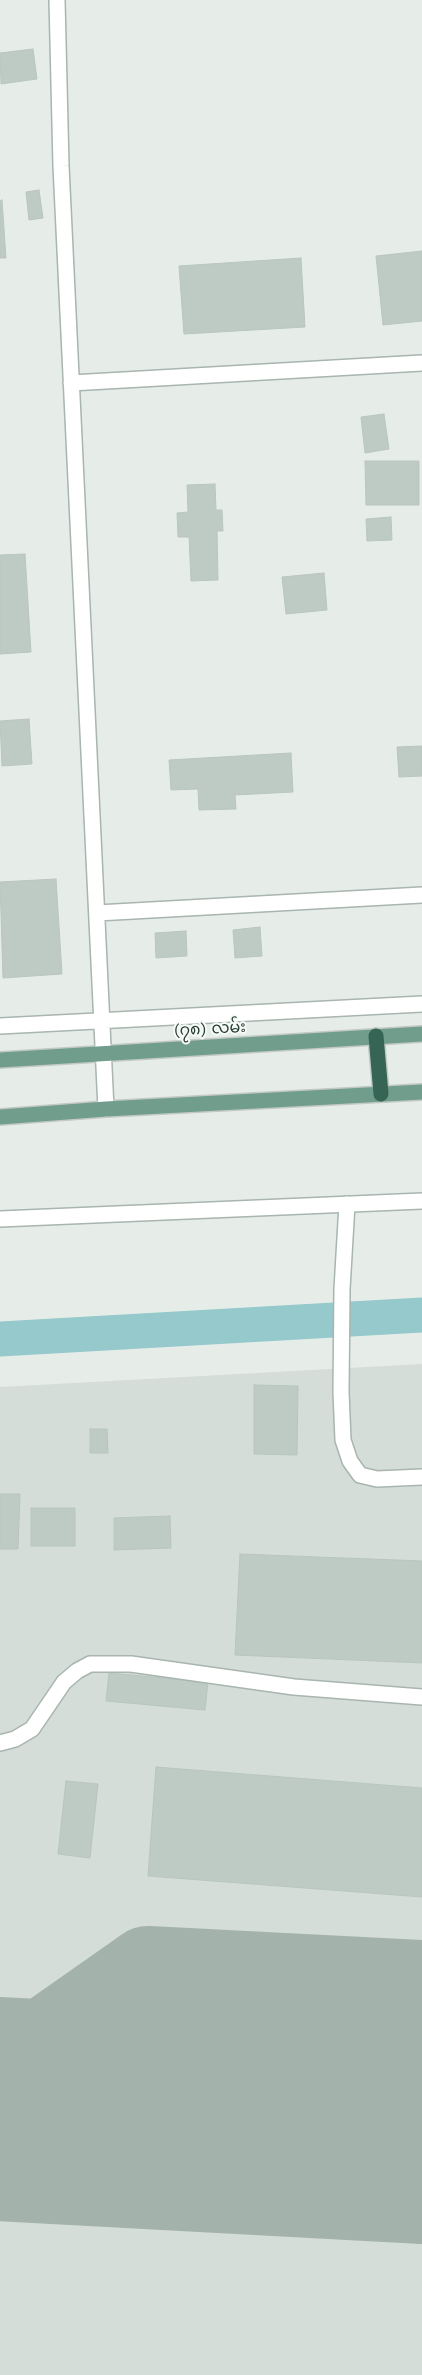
<!DOCTYPE html>
<html>
<head>
<meta charset="utf-8">
<style>
	body { margin:0 }
	canvas { display:block; background:#e6ede9 }
</style>
</head>
<body>
<canvas width="422" height="2375"></canvas>
<script>
const g = document.querySelector('canvas').getContext('2d');
g.lineJoin = 'round';
function fillPath(path, color) {
  g.fillStyle = color;
  g.fill(path, 'evenodd');
}
function shape(rows) {
  const path = new Path2D();
  for (const r of rows) {
    path.moveTo(r[0], r[1]);
    for (let i = 2; i < r.length; i += 2) path.lineTo(r[i], r[i + 1]);
  }
  return path;
}
function stroke(path, color, width, dash) {
  g.strokeStyle = color;
  g.lineWidth = width;
  g.lineCap = dash ? 'butt' : 'round';
  g.setLineDash(dash || []);
  g.stroke(path);
}
function drawText(font, color, halo, rows, align = 'center') {
  g.font = font + ' "Work Sans","Noto Sans Myanmar",sans-serif';
  g.lineWidth = 4;
  g.setLineDash([]);
  g.textBaseline = 'middle';
  g.strokeStyle = halo;
  g.fillStyle = color;
  for (const [text, x, y, turn = 0] of rows) {
    g.save();
    g.translate(x, y);
    g.rotate((+turn || 0) * Math.PI / 180);
    g.textAlign = isNaN(turn) ? turn : align;
    if (halo) g.strokeText(text, 0, 0);
    g.fillText(text, 0, 0);
    g.restore();
  }
}
const built = shape([
	[422,1364,422,2375,0,2375,0,1387]
]);
const canal = shape([
	[0,1339,422,1315]
]);
const taxiway = shape([
	[0,2075,148,1971,422,1985]
]);
const runway = shape([
	[0,2109,422,2132]
]);
const building = shape([
	[33,49,37,79,1,84,0,53,33,49],
	[39,190,43,218,29,220,26,192,39,190],
	[2,200,6,258,0,258,0,201,2,200],
	[422,251,422,321,383,325,376,256,422,251],
	[301,258,305,327,184,334,179,266,301,258],
	[384,414,389,449,365,453,361,417,384,414],
	[365,461,419,461,419,505,366,505,365,461],
	[215,484,216,510,222,510,223,531,217,531,218,580,191,581,189,537,178,537,177,513,188,512,187,485,215,484],
	[391,517,392,540,367,541,366,519,391,517],
	[25,554,31,652,0,654,0,555,25,554],
	[324,573,327,610,286,614,282,577,324,573],
	[29,719,32,764,2,766,0,721,29,719],
	[422,746,422,776,399,777,397,747,422,746],
	[291,753,293,792,235,795,236,809,199,810,198,789,171,790,169,760,291,753],
	[56,879,62,974,3,978,0,882,56,879],
	[260,927,262,956,235,958,233,930,260,927],
	[186,931,187,956,156,958,155,933,186,931],
	[254,1385,298,1386,297,1455,254,1454,254,1385],
	[90,1429,107,1429,108,1453,90,1453,90,1429],
	[0,1494,20,1494,18,1549,0,1549,0,1494],
	[31,1508,75,1508,75,1546,31,1546,31,1508],
	[170,1516,171,1548,114,1550,114,1518,170,1516],
	[240,1554,422,1561,422,1663,235,1655,240,1554],
	[109,1673,208,1682,205,1710,106,1701,109,1673],
	[156,1767,422,1788,422,1897,148,1876,156,1767],
	[66,1781,98,1784,90,1858,58,1854,66,1781]
]);
const lane = shape([
	[347,1204,342,1289,341,1392,343,1440,350,1461,360,1475,377,1479,422,1477],
	[0,1743,15,1739,32,1729,64,1682,77,1671,90,1664,131,1664,294,1687,422,1697]
]);
const street = shape([
	[57,0,61,166,106,1109],
	[71,383,422,363],
	[97,913,422,895],
	[0,1026,422,1004],
	[0,1219,422,1201]
]);
const primary = shape([
	[0,1060,422,1034],
	[0,1117,106,1109,422,1092]
]);
const highway = shape([
	[376,1036,381,1094]
]);
const streetNames = [
	["(၇၈) လမ်း",210,1029,-3]
];
fillPath(built, '#d4ddd8');
stroke(canal, '#95c9cb', 35);
stroke(taxiway, '#a4b2ac', 90);
stroke(runway, '#a4b2ac', 224);
fillPath(building, '#becac4');
stroke(building, '#b9c6bf', 1);
stroke(lane, '#a9b5af', 18);
stroke(street, '#a9b5af', 18);
stroke(primary, '#c3c9c6', 18);
stroke(highway, '#c3c9c6', 18);
stroke(lane, '#fff', 15);
stroke(street, '#fff', 15);
stroke(primary, '#709d8c', 15);
stroke(highway, '#366556', 15);
drawText('16px', '#273d34', '#f6faf7', streetNames);
</script>
</body>
</html>
